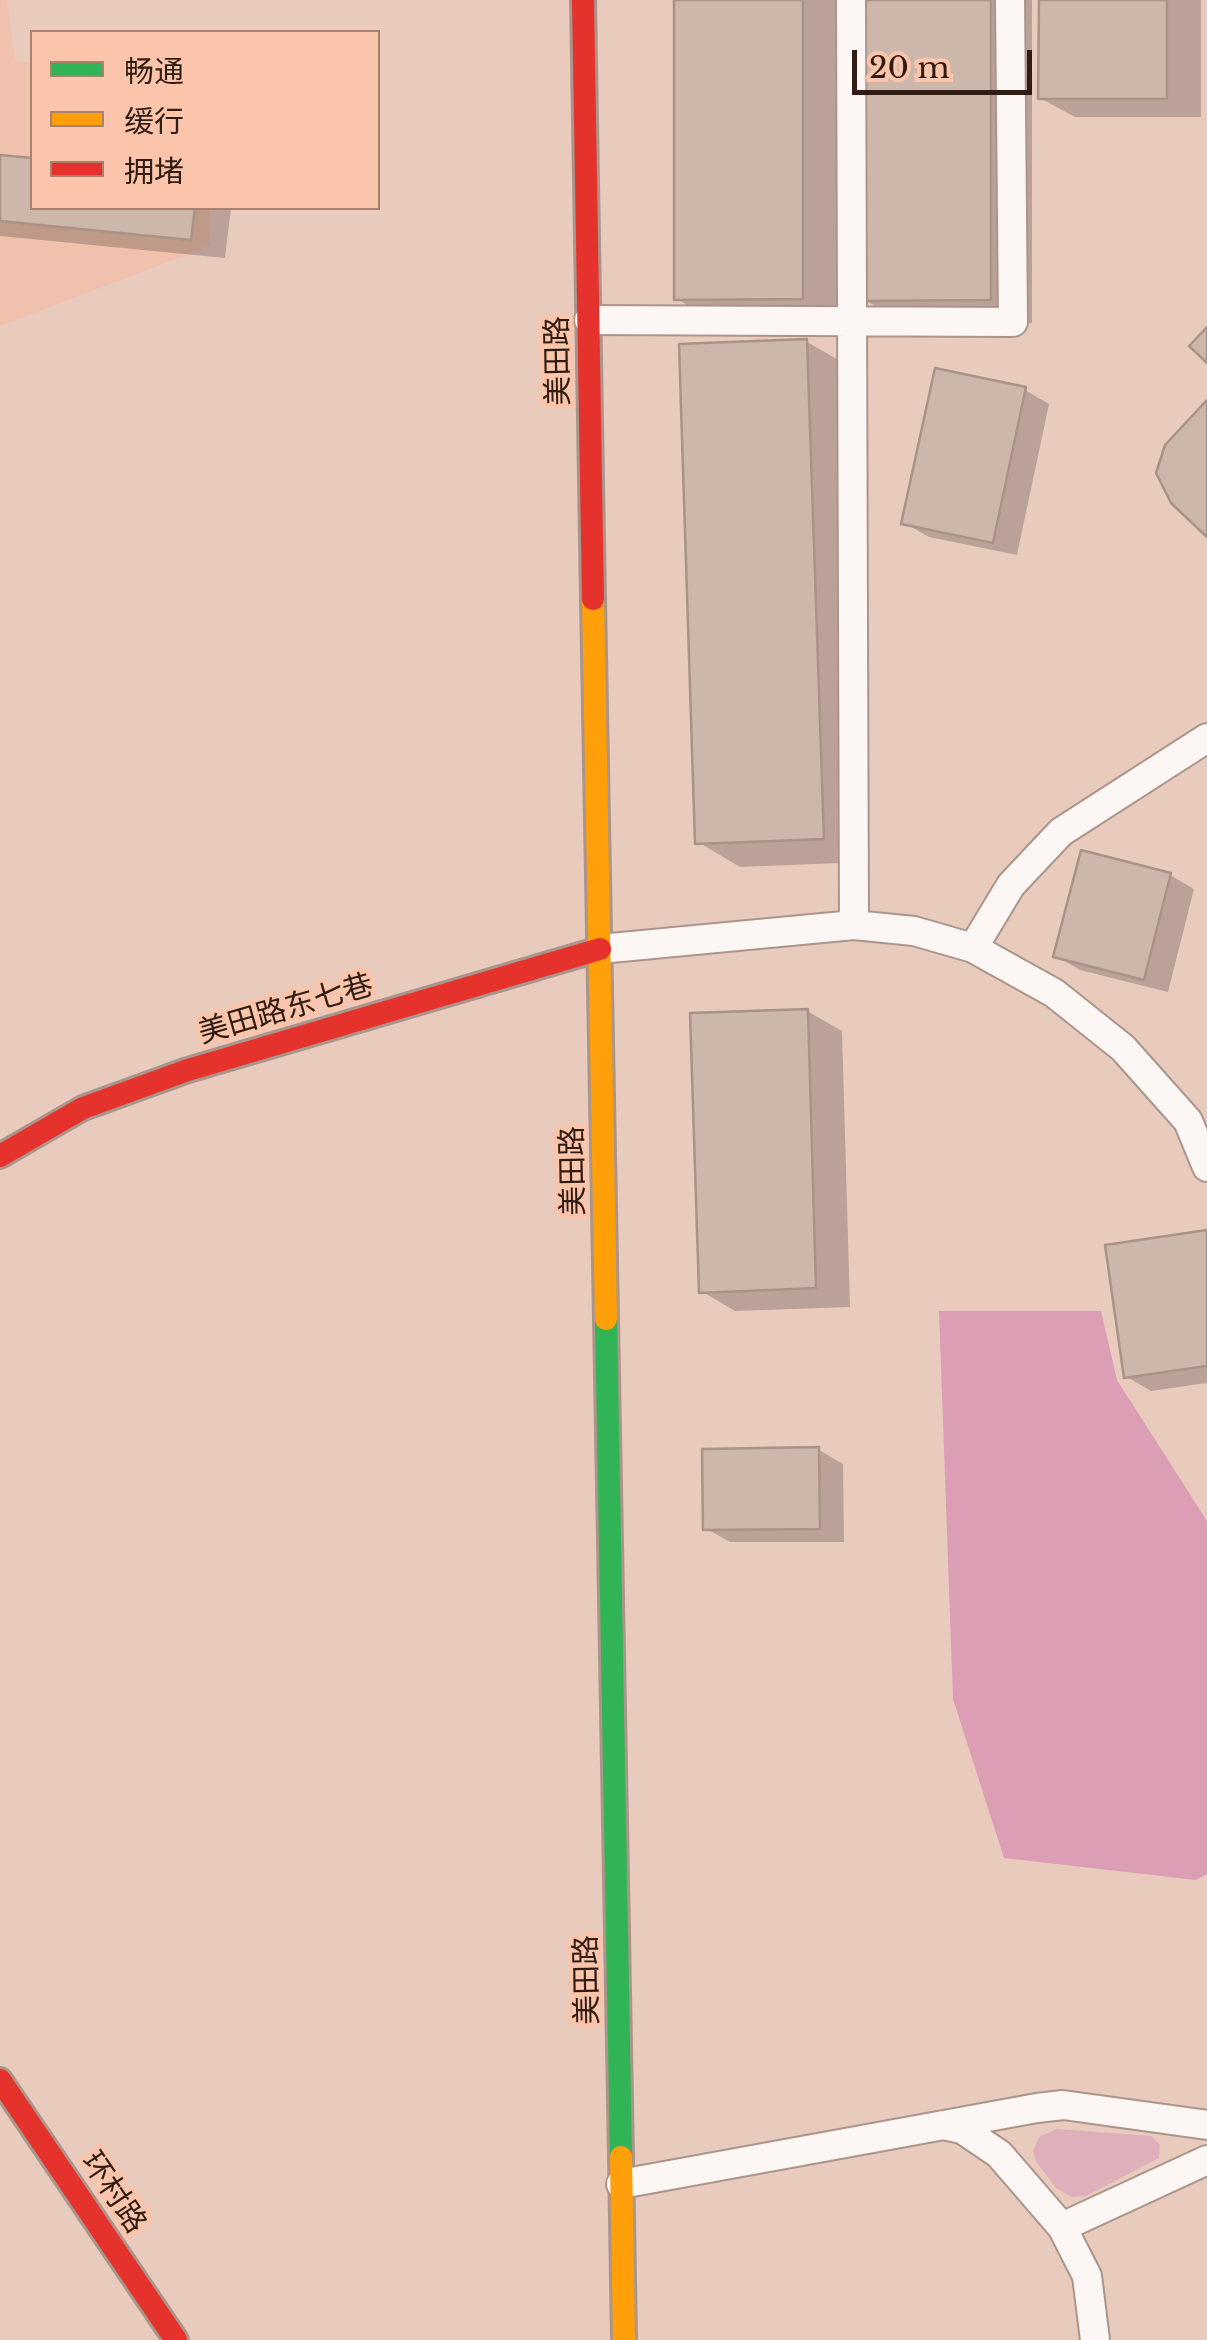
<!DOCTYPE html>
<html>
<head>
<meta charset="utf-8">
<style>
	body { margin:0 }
	#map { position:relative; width:1207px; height:2340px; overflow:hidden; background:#e9cbbe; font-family:"Libre Baskerville","Noto Sans SC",serif }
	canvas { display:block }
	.legend { position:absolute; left:30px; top:30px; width:350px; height:180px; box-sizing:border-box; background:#fbc5ac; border:2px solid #aa816f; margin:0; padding:12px 18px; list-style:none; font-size:30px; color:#301c13 }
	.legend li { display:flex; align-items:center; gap:20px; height:50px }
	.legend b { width:50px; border:2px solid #aa816f }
	.scale { position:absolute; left:852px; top:50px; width:180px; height:45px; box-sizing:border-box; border:5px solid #301c13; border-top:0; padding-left:12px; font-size:30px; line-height:35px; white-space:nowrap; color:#301c13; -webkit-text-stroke:8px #fbc5ac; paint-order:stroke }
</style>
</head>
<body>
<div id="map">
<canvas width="1207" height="2340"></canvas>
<ul class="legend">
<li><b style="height:12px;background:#30b455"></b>畅通</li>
<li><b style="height:12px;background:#ff9f0a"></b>缓行</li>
<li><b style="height:12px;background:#e5322d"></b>拥堵</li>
</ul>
<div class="scale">20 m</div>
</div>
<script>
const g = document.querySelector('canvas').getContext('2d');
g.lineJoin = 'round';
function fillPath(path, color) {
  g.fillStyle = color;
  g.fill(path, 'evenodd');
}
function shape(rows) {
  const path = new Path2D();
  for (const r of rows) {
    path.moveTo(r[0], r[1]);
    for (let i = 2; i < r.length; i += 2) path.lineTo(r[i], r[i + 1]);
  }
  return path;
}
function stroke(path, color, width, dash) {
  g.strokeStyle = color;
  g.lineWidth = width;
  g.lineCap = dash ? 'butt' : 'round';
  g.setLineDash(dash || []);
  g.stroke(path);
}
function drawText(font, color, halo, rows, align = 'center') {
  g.font = font + ' "Libre Baskerville","Noto Sans SC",serif';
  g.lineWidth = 9;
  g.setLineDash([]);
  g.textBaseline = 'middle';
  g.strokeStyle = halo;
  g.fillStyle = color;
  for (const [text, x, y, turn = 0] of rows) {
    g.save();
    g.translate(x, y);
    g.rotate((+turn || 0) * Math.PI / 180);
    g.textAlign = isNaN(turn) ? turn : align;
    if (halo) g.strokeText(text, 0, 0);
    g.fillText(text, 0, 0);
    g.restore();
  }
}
const built = shape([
	[0,0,7,0,15,61,32,63,32,208,209,208,210,246,0,326]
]);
const green = shape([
	[1057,2129,1152,2136,1160,2145,1159,2158,1086,2196,1072,2197,1057,2189,1036,2162,1033,2151,1039,2137]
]);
const forest = shape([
	[939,1311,1101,1311,1117,1380,1207,1521,1207,1874,1196,1880,1004,1858,953,1699]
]);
const shadow = shape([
	[677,0,844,0,844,322,718,323,677,299],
	[864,0,1032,0,1032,323,907,324,865,300],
	[1041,0,1201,0,1201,117,1075,117,1040,98],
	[0,157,32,161,32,208,231,208,225,258,0,236],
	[807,342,849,366,865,862,740,867,698,842],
	[1025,390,1049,404,1017,555,929,537,904,523],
	[1170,875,1194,889,1168,992,1080,970,1056,956],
	[807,1011,842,1031,850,1307,735,1311,701,1291],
	[1207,1232,1207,1383,1151,1391,1127,1377],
	[819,1450,843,1464,844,1542,730,1542,705,1528]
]);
const building = shape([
	[674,0,803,0,803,299,674,300,674,0],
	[862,0,991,0,991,300,862,301,862,0],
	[1039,0,1167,0,1167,99,1038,99,1039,0],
	[0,155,32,158,32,208,195,208,191,240,0,221,0,155],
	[1207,327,1207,363,1189,346,1207,327],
	[807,339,824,839,695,844,679,344,807,339],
	[935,368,1026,387,993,543,901,524,935,368],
	[1207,400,1207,537,1171,503,1156,473,1165,445,1207,400],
	[1081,850,1171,873,1144,980,1053,957,1081,850],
	[808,1009,816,1288,699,1293,690,1013,808,1009],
	[1207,1230,1207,1366,1124,1378,1105,1245,1207,1230],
	[819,1447,820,1529,703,1530,702,1449,819,1447]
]);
const lane = shape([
	[851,0,854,925],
	[589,320,1013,322,1010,0],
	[973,948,1011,885,1061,832,1207,738],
	[600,949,854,925,914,931,973,948,1054,993,1123,1048,1188,1121,1207,1167],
	[943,2125,962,2129,999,2154,1062,2227,1087,2276,1095,2340],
	[621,2184,1037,2108,1063,2105,1207,2125],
	[1062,2227,1207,2160]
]);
const fast = shape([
	[606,1319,621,2157]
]);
const slow = shape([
	[593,599,606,1319],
	[621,2157,624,2340]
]);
const jam = shape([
	[583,0,593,599],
	[0,1156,83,1108,188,1070,600,949],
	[0,2080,176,2340]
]);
const streetNames = [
	["美田路",559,361,-91],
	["美田路东七巷",286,1010,-16],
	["美田路",574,1171,-91],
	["美田路",588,1980,-91],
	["环村路",113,2193,56]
];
fillPath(built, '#f0c1ac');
fillPath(green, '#e0afbc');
fillPath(forest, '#db9eb4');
fillPath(shadow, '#0003');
fillPath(building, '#ccb7aa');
stroke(building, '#a99386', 2.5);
stroke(lane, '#ab958a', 32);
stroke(fast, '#ab958a', 28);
stroke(slow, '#ab958a', 28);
stroke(jam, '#ab958a', 28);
stroke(lane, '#fcf7f5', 28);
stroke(fast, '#30b455', 22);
stroke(slow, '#ff9f0a', 22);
stroke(jam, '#e5322d', 22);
drawText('30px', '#301c13', '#fbc5ac', streetNames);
</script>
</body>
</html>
